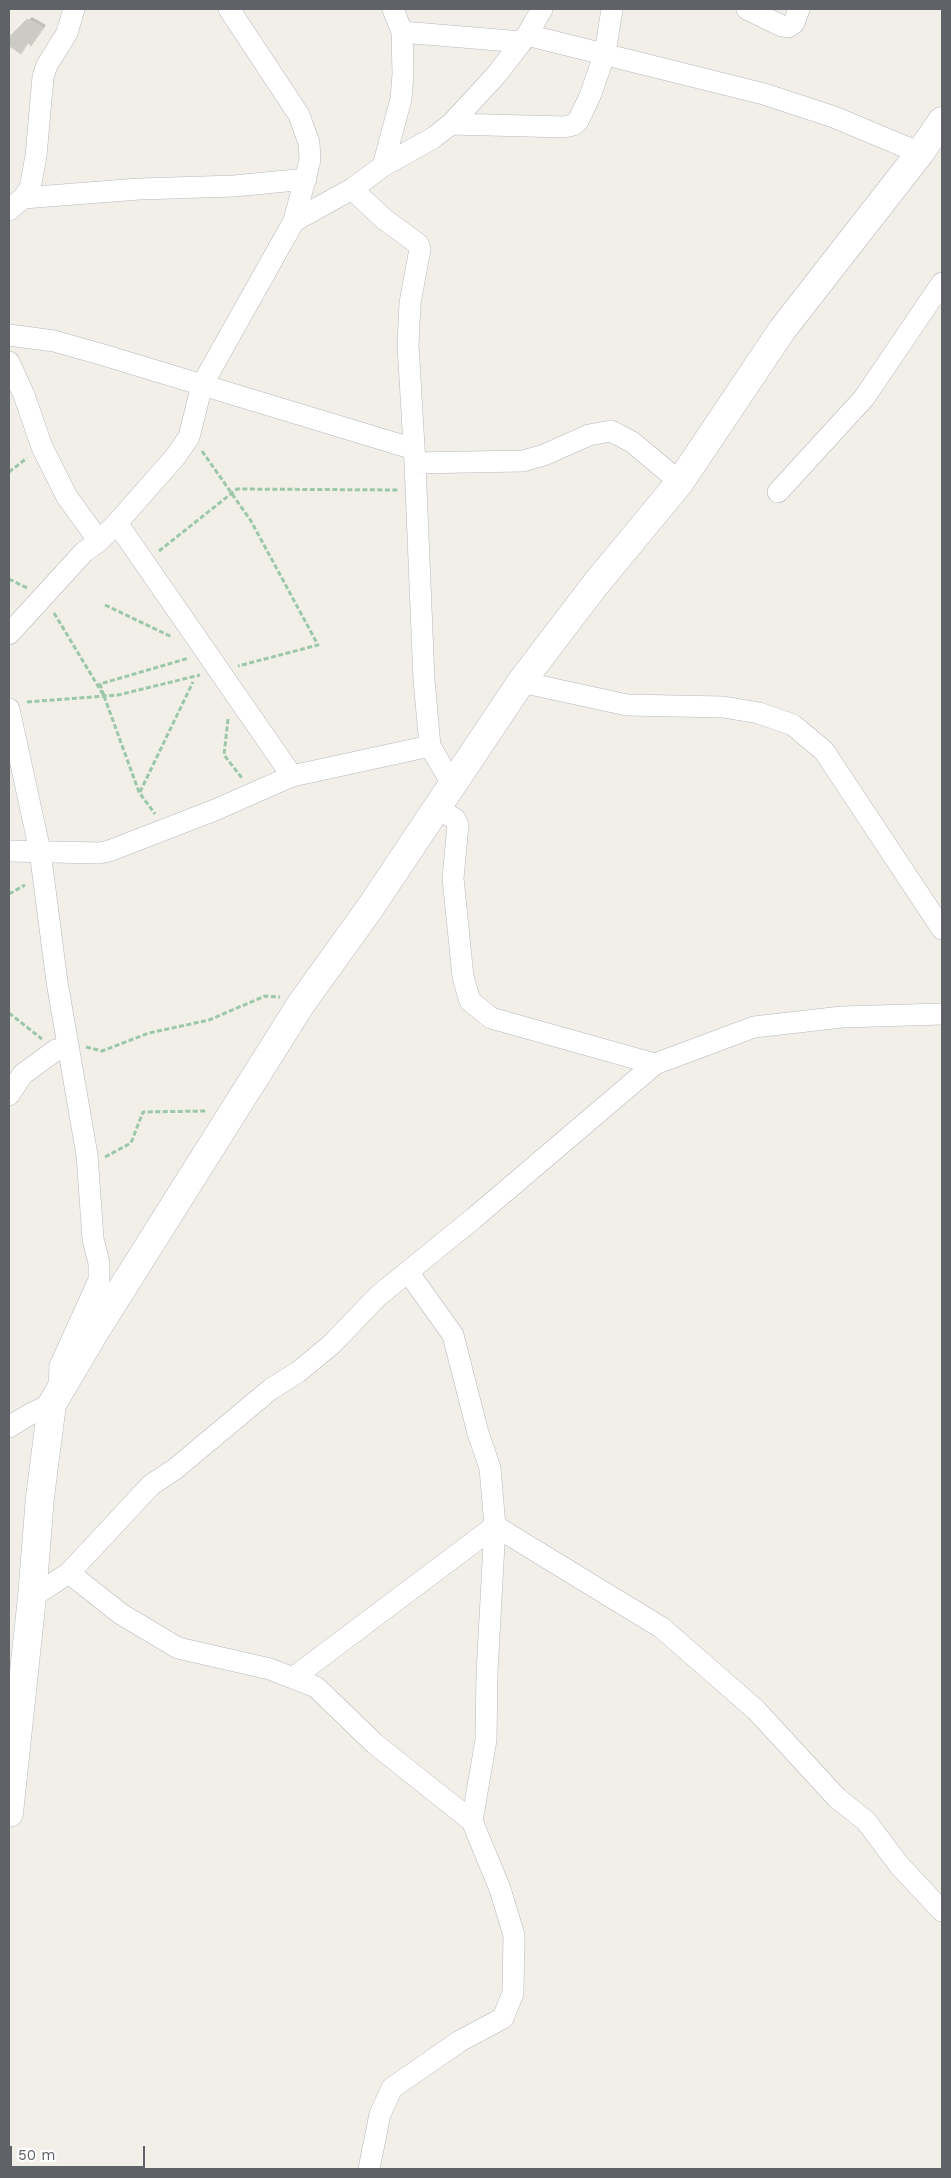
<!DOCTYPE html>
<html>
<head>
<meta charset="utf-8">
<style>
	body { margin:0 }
	#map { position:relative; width:951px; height:2178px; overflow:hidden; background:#f1efe8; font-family:"Work Sans",sans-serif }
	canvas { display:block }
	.frame { position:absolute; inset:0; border:10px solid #5f6368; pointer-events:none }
	.scale { position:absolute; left:10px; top:2146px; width:135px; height:22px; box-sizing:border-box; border:2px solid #5f6368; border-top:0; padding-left:6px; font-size:15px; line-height:18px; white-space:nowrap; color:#5f6368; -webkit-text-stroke:4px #fff; paint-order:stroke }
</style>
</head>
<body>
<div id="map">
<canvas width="951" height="2178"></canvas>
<div class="frame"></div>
<div class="scale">50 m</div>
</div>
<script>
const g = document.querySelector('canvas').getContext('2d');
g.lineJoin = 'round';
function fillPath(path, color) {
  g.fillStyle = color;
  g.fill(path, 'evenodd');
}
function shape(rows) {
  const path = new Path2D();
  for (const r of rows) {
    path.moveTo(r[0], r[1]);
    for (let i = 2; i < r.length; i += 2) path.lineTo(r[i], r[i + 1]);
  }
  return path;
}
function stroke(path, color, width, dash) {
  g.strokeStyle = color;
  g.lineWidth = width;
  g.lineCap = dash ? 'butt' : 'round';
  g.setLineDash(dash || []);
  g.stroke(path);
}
const shadow = shape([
	[32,17,46,25,35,41,31,44,29,42,20,52,9,44,9,38]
]);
const building = shape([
	[27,19,43,28,31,46,28,43,21,54,9,46,9,37,27,19]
]);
const path = shape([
	[202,451,251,521,318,645,238,666],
	[9,453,9,454],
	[9,472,27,458],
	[159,551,237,489,398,490],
	[9,579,27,588],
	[105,605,172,637],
	[54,613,104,696,100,684,189,658],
	[104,696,139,792,155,814],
	[27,702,118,695,200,675],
	[228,719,224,755,242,778],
	[140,792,193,682],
	[9,894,25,885],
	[9,1013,42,1039],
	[86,1047,102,1051,149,1033,209,1020,265,996,280,997],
	[105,1157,131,1143,143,1112,207,1111]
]);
const street = shape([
	[747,9,782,26,788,27,794,23,799,9],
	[402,32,522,42],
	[527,35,542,9],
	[451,124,564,127,573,125,578,121,590,96,605,53,612,9],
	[383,166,401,99,403,74,402,32,393,9],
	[352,189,384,219,418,244,420,249,410,303,408,345,415,463,424,680,430,746],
	[23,198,139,189,234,186,306,179],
	[9,210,23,198,30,188,36,156,43,77,47,65,67,33,74,9],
	[294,221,352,189,383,166,433,138,451,124,497,74,527,35,764,94,834,117,920,153],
	[9,335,54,341,100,354,414,449],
	[9,362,24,395,42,447,67,497,99,541,117,523,292,776,430,746,452,784],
	[415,463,523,461,544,455,589,435,611,431,632,442,680,482],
	[778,492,864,398,942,283],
	[117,523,176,456,189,437,202,385,294,221,310,160,309,143,299,115,229,9],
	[9,634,84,552,99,541],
	[521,682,627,705,723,707,759,713,793,725,824,751,942,929],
	[9,709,40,851,57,982,87,1155,93,1239,99,1263,99,1280,60,1366,59,1385],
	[437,808,455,819,458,825,453,878,463,977,470,1001,491,1018,655,1064],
	[9,851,99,853,109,851,215,810,292,776],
	[9,1095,23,1074,56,1050,69,1049],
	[408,1272,453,1335,478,1433,490,1468,495,1526,487,1673,486,1740,472,1821],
	[9,1427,32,1413,52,1404],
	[495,1526,662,1628,756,1710,837,1798,866,1821,899,1865,942,1911],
	[69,1573,121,1614,178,1648,270,1669,316,1687,375,1744,472,1821,500,1889,514,1935,513,1993,503,2018,460,2041,392,2088,380,2114,369,2169],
	[32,1597,69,1573,151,1485,175,1469,271,1389,298,1372,332,1344,378,1296,474,1218,655,1064,754,1027,842,1017,942,1014],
	[293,1678,495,1526]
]);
const secondary = shape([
	[9,1813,32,1597,40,1497,52,1404,94,1333,301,1004,370,908,521,682,595,585,680,482,782,330,920,153,942,121]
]);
fillPath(shadow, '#0003');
fillPath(building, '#cccac5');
stroke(building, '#d6d1c6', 1);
stroke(street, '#b5b8bc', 22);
stroke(secondary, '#b6babf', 29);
stroke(path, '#9cc7a9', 3, [5, 2.5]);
stroke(street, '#fff', 21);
stroke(secondary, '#fff', 28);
</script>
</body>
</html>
